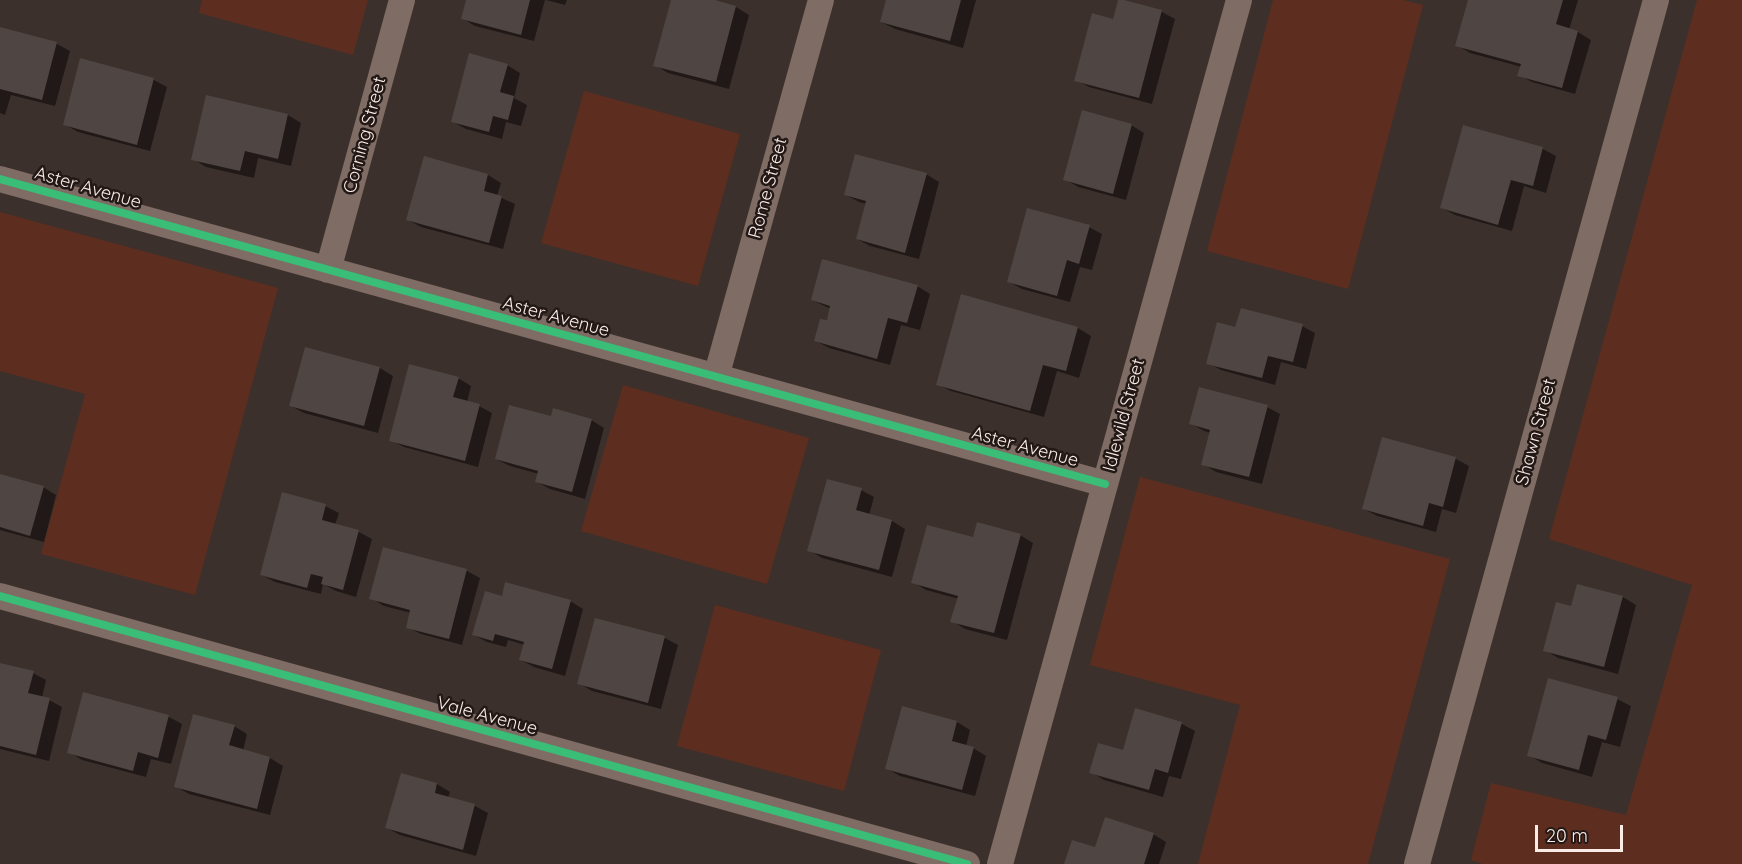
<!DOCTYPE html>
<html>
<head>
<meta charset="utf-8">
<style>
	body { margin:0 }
	#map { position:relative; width:1742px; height:864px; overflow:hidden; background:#3c302c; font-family:Quicksand,sans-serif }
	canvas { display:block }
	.scale { position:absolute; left:1535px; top:825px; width:88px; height:27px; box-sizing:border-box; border:3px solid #fbebe6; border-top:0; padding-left:8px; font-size:18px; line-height:21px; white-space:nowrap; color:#fbebe6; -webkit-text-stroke:4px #221815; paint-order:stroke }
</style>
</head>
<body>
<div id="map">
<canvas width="1742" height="864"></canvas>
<div class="scale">20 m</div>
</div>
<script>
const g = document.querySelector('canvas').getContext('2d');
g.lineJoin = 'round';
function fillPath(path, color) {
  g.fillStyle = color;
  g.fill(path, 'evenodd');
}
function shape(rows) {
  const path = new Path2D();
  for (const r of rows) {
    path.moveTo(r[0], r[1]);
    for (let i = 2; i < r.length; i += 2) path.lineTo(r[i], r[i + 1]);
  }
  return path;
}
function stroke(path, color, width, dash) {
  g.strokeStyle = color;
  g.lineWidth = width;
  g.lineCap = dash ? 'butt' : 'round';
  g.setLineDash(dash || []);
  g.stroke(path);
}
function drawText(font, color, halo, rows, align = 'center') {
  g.font = font + ' Quicksand,sans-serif';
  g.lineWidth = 5;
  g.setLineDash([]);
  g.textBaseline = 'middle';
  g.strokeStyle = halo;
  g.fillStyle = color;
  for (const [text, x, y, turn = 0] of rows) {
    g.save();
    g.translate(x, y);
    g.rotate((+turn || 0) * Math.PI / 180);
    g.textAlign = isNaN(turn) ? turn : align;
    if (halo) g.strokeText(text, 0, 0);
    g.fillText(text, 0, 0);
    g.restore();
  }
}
const green = shape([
	[202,0,368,0,353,55,199,13],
	[1273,0,1403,0,1423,5,1348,289,1207,251],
	[1697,0,1742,0,1742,864,1483,864,1471,860,1491,783,1626,815,1692,585,1549,539],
	[584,91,740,134,698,286,541,243],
	[0,212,278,288,195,595,41,554,85,394,0,371],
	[623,385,809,438,767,584,581,531],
	[1140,477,1450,559,1368,864,1198,864,1240,705,1090,665],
	[715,605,881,650,844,791,677,746]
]);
const shadow = shape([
	[467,0,545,0,534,41,475,26,462,18],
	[546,0,567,0,565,5],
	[672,0,709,0,736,7,749,15,729,89,668,73,655,65],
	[887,0,976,0,963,48,895,29,881,22],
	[1119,0,1162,12,1175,19,1152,104,1089,87,1076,80,1114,20],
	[1470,0,1578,0,1569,30,1578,32,1591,40,1575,94,1532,82,1519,75,1522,67,1470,53,1457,45],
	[0,29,57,44,70,51,55,106,11,95,5,115,0,113],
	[82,60,154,80,167,87,150,151,78,132,64,124],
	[507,65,520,73,514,98,527,105,521,126,506,122,502,139,466,129,453,122],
	[207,96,288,115,301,123,291,166,258,158,254,178,206,167,193,159],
	[1131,125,1144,133,1126,200,1078,187,1065,179],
	[1465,127,1543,149,1556,156,1546,193,1524,186,1512,231,1455,215,1442,208],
	[926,174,939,182,919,259,870,246,857,239,867,204,859,202,846,195],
	[488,175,501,183,497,196,515,204,503,249,421,227,408,220],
	[1089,227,1102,234,1092,270,1080,267,1070,302,1022,289,1009,282],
	[917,286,930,294,920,330,901,325,890,365,829,348,816,341,828,322,831,309,812,300],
	[962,296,1078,328,1091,336,1079,378,1057,371,1044,417,951,391,937,384],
	[1302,326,1315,333,1306,369,1281,362,1275,385,1221,370,1208,363,1237,329],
	[306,349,380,368,393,376,378,433,304,413,291,406],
	[458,378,471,386,467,402,479,406,492,413,478,467,404,447,390,440],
	[1267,407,1280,414,1262,484,1216,472,1203,464,1211,433,1204,431,1190,423],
	[552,418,591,420,604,428,585,499,550,489,537,482,539,474,510,466,496,459],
	[1383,439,1456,459,1469,466,1456,513,1442,509,1436,532,1377,516,1364,509],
	[0,475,43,487,56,495,44,542,0,530],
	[861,490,874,497,869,515,892,521,905,529,892,577,822,558,809,550],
	[325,506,339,513,335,525,359,532,372,539,356,597,336,591,323,584,321,594,275,582,262,575],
	[1020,535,1033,543,1007,640,965,629,952,621,959,599,926,590,913,582,974,539],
	[384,549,467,571,480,578,462,645,421,634,407,627,411,613,384,606,371,598],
	[1578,585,1623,597,1636,605,1618,674,1558,658,1545,650,1572,608],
	[503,597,570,601,583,609,565,676,534,667,521,660,525,645,508,640,506,647,487,642,474,635],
	[596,620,665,638,678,645,661,709,592,691,579,683],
	[0,665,33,673,46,680,42,698,49,700,62,707,49,761,0,749],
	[84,694,169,717,182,724,171,764,151,759,146,777,82,760,69,752],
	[1617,699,1631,706,1620,747,1602,742,1592,777,1542,763,1529,755],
	[903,708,957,722,970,730,966,746,973,748,986,756,975,796,900,776,886,768],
	[1136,710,1182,724,1195,731,1181,779,1169,776,1163,797,1104,780,1091,772,1124,752],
	[234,726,247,734,243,751,270,758,283,766,270,815,189,794,175,786],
	[402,775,437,784,450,792,448,798,475,806,488,813,476,856,400,835,387,828],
	[1153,834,1166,842,1159,864,1066,864,1096,849]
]);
const building = shape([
	[466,0,530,0,521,35,461,19],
	[671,0,715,0,736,6,716,82,653,66],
	[886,0,961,0,950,41,880,22],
	[1118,0,1124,0,1162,10,1139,98,1074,81,1092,13,1113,19],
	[1468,0,1563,0,1556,24,1578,31,1562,88,1517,76,1521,64,1455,46],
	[0,27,57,42,42,100,0,89],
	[469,53,508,64,500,92,514,96,508,120,493,116,489,132,451,122],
	[80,58,154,78,137,145,63,125],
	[206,95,288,114,278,159,245,151,240,171,191,160],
	[1082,110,1132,124,1113,194,1063,180],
	[1463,125,1543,147,1533,186,1511,180,1498,225,1440,208],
	[855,154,927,173,905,253,856,239,866,201,844,195],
	[424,156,488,174,484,191,502,196,489,243,406,220],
	[1027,208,1090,225,1079,264,1067,260,1057,296,1007,282],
	[822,259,918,285,907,323,888,318,877,359,814,341,820,319,827,320,830,306,811,300],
	[961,294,1078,327,1066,371,1043,365,1030,411,936,385],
	[1241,308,1303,324,1293,362,1268,356,1262,378,1206,364,1217,322,1235,327],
	[305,347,380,367,364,426,289,406],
	[409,364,459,377,453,397,480,404,465,461,389,441],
	[1199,387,1268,405,1249,477,1201,465,1210,430,1189,424],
	[509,405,551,416,553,408,592,419,572,492,535,482,538,471,495,459],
	[1382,437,1456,457,1443,507,1429,503,1423,526,1362,509],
	[0,474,44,486,30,536,0,527],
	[827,479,862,488,856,510,892,520,879,570,807,551],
	[282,492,326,504,322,520,359,530,343,590,321,584,323,577,311,574,307,588,260,575],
	[977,522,1021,534,994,633,950,622,958,596,911,583,927,525,973,537],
	[383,547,467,569,449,639,406,628,410,610,369,599],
	[505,582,571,600,552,669,519,660,524,642,495,634,493,641,472,635,485,591,502,596],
	[1577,584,1623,596,1604,667,1543,651,1556,602,1571,606],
	[595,618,665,636,648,703,577,684],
	[0,663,34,671,28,693,50,698,36,755,0,746],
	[1548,678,1618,697,1606,740,1588,735,1579,770,1527,756],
	[83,692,169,715,158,758,138,752,133,771,67,753],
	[902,706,957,721,952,741,974,747,962,790,885,769],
	[1135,708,1182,722,1168,773,1155,769,1149,790,1089,773,1098,743,1123,750],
	[193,714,235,725,229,745,270,757,257,809,174,787],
	[401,773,437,783,435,793,475,804,463,850,385,828],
	[1105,817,1154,833,1144,864,1064,864,1072,840,1095,847]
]);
const street = shape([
	[0,179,1105,484],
	[328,270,402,0],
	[716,377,821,0],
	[0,596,967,864],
	[1000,864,1239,0],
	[1417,864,1656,0]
]);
const cycleway = shape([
	[0,179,1105,484],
	[0,596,967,864]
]);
const streetNames = [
	["Corning Street",365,135,-75],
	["Aster Avenue",88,188,16],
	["Rome Street",768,188,-75],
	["Aster Avenue",556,317,15],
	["Idlewild Street",1124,415,-75],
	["Shawn Street",1536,432,-75],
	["Aster Avenue",1025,447,15],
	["Vale Avenue",487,716,15]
];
fillPath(green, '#5d2e1f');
fillPath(shadow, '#0007');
fillPath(building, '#4f4542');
stroke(street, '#7e6c65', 26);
stroke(cycleway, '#3abd76', 8);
drawText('18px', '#fbebe6', '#221815', streetNames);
</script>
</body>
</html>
